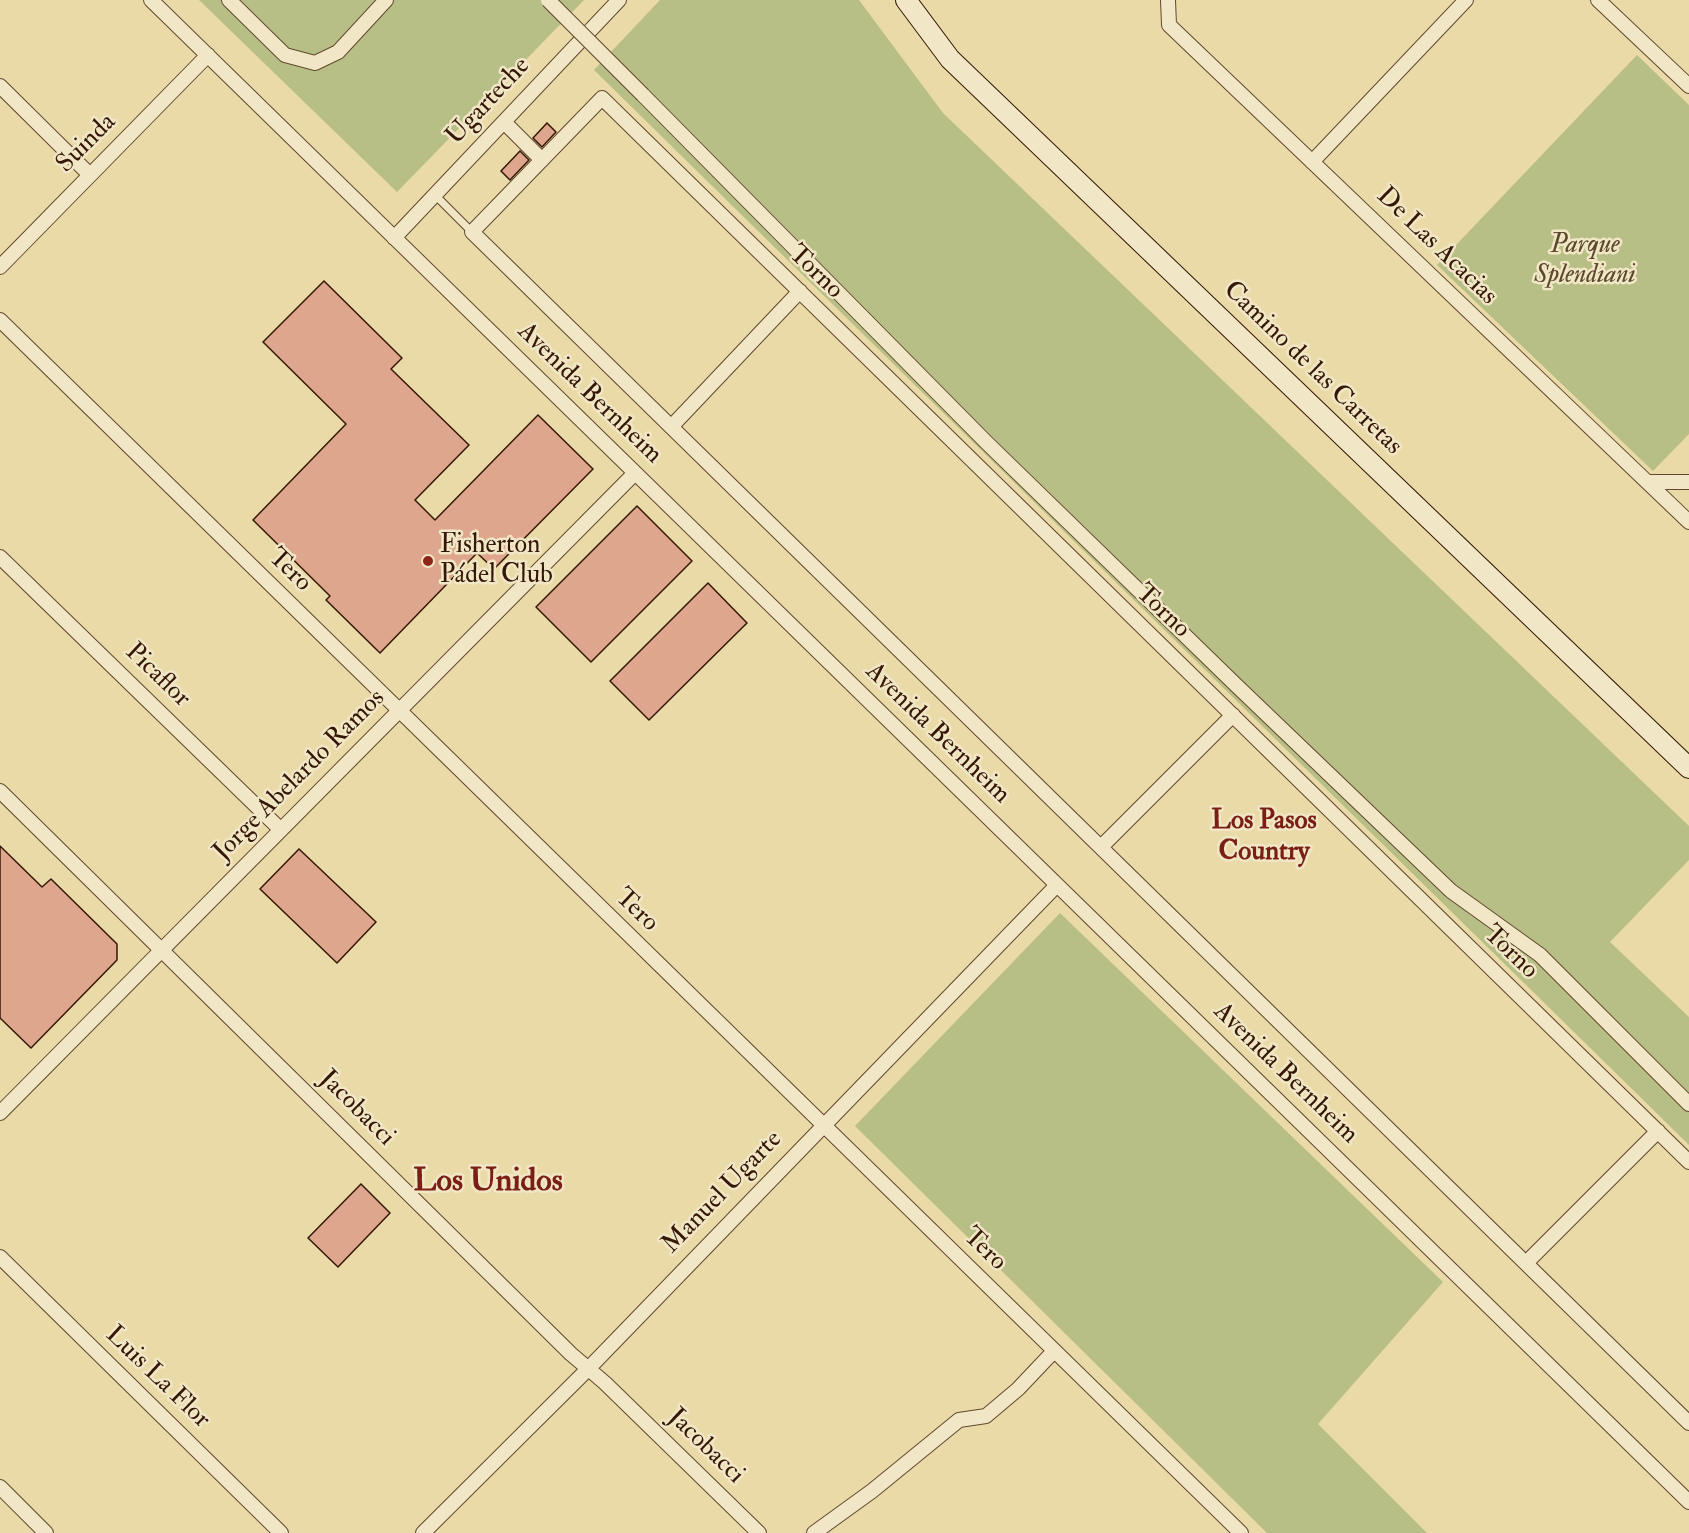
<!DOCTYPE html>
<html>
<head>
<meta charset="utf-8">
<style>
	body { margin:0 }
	canvas { display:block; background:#eadaa7 }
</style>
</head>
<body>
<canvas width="1689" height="1533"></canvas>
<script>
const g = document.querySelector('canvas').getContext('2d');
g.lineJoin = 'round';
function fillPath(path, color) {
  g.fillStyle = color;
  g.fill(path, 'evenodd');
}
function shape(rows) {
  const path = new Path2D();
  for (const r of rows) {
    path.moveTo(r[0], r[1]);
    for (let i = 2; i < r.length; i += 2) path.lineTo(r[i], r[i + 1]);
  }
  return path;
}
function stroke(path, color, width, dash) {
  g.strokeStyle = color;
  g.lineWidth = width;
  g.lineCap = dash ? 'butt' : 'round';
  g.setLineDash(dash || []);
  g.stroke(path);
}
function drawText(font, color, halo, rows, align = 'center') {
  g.font = font + ' "IM FELL Double Pica",serif';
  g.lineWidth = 5;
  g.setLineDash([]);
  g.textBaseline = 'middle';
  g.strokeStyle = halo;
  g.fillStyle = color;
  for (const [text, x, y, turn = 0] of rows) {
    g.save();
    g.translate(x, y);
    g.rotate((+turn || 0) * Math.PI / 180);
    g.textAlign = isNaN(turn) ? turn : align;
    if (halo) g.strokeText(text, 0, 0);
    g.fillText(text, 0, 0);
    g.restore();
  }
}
const green = shape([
	[199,0,584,0,397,192],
	[660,0,859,0,943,113,1689,826,1689,860,1610,942,1689,1017,1689,1145,594,70],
	[1637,55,1689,105,1689,434,1653,471,1437,265],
	[1060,913,1443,1282,1318,1424,1427,1533,1267,1533,855,1126]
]);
const building = shape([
	[547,123,556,132,542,147,533,138,547,123],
	[520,151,529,160,510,180,501,171,520,151],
	[324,281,402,358,391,369,469,445,415,500,435,520,538,415,593,469,494,569,477,553,380,653,326,600,330,596,253,520,346,424,263,342,324,281],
	[637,506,692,561,591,662,536,607,637,506],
	[708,583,747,623,649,720,610,681,708,583],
	[0,846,42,887,51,879,117,944,117,960,31,1048,0,1018,0,846],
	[299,849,376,922,337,963,260,889,299,849],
	[361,1184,390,1213,338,1267,308,1238,361,1184]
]);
const lane = shape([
	[435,195,472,232]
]);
const street = shape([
	[151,0,1689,1502],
	[229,0,285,55,315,63,338,52,386,0],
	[1168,0,1169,25,1689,522],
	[1598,0,1689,86],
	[0,86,90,175],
	[643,95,986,442,1238,687,1451,891,1540,955,1689,1104],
	[504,122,542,160],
	[1312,162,1466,0],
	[394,238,619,0],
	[0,267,208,55],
	[0,320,1241,1533],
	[671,427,800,291],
	[1648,482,1689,482],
	[0,557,281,830],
	[0,791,571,1354,605,1383,759,1533],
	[1101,847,1233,715],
	[0,1113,635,473],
	[1689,1162,602,98,472,232,1689,1423],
	[0,1257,281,1533],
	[1526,1263,1658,1131],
	[0,1487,46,1533],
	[423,1533,588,1369,1057,885],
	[814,1533,872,1491,959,1420,986,1416,1018,1389,1054,1351]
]);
const secondary = shape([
	[906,0,950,59,1689,768]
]);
const streetBridge = shape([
	[548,0,643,95]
]);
const markers = [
	[428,561,6,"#8f2418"]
];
const streetNames = [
	["Ugarteche",489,102,-47],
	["Suinda",87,144,-45],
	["De Las Acacias",1436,247,44],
	["Torno",815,273,44],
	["Camino de las Carretas",1312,369,44],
	["Avenida Bernheim",589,394,44],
	["Tero",289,571,44],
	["Torno",1162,612,44],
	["Picaflor",157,676,44],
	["Avenida Bernheim",937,734,44],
	["Jorge Abelardo Ramos",300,776,-45],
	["Tero",636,911,44],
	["Torno",1510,953,44],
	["Avenida Bernheim",1285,1074,44],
	["Jacobacci",356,1109,45],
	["Manuel Ugarte",723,1193,-46],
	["Tero",984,1250,44],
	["Luis La Flor",157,1378,44],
	["Jacobacci",705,1447,44]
];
const parkNames = [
	["Parque",1585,246],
	["Splendiani",1585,276]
];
const poiNames = [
	["Fisherton",440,546],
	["Pádel Club",440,576]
];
const neighbourhoodNames = [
	["Los Pasos",1264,822],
	["Country",1264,853]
];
const districtNames = [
	["Los Unidos",488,1183]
];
fillPath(green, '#b8bf86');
fillPath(building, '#dea78d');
stroke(building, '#351705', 1.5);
stroke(lane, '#62482e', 9);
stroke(street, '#62482e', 16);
stroke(secondary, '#351705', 22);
stroke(lane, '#f1e7c6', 7);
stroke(street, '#f1e7c6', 14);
stroke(secondary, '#f1e7c6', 20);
stroke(streetBridge, '#62482e', 16, []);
stroke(streetBridge, '#f1e7c6', 14);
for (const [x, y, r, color] of markers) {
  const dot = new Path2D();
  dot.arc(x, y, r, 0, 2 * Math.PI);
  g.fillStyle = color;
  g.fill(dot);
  stroke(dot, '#f1e7c6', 2);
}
drawText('26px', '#351705', '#f1e7c6', streetNames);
drawText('italic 26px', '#5c492c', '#f1e7c6', parkNames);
drawText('26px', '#351705', '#f1e7c6', poiNames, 'left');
drawText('bold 27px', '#7a1f14', '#f1e7c6', neighbourhoodNames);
drawText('bold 32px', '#7a1f14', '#f1e7c6', districtNames);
</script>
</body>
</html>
